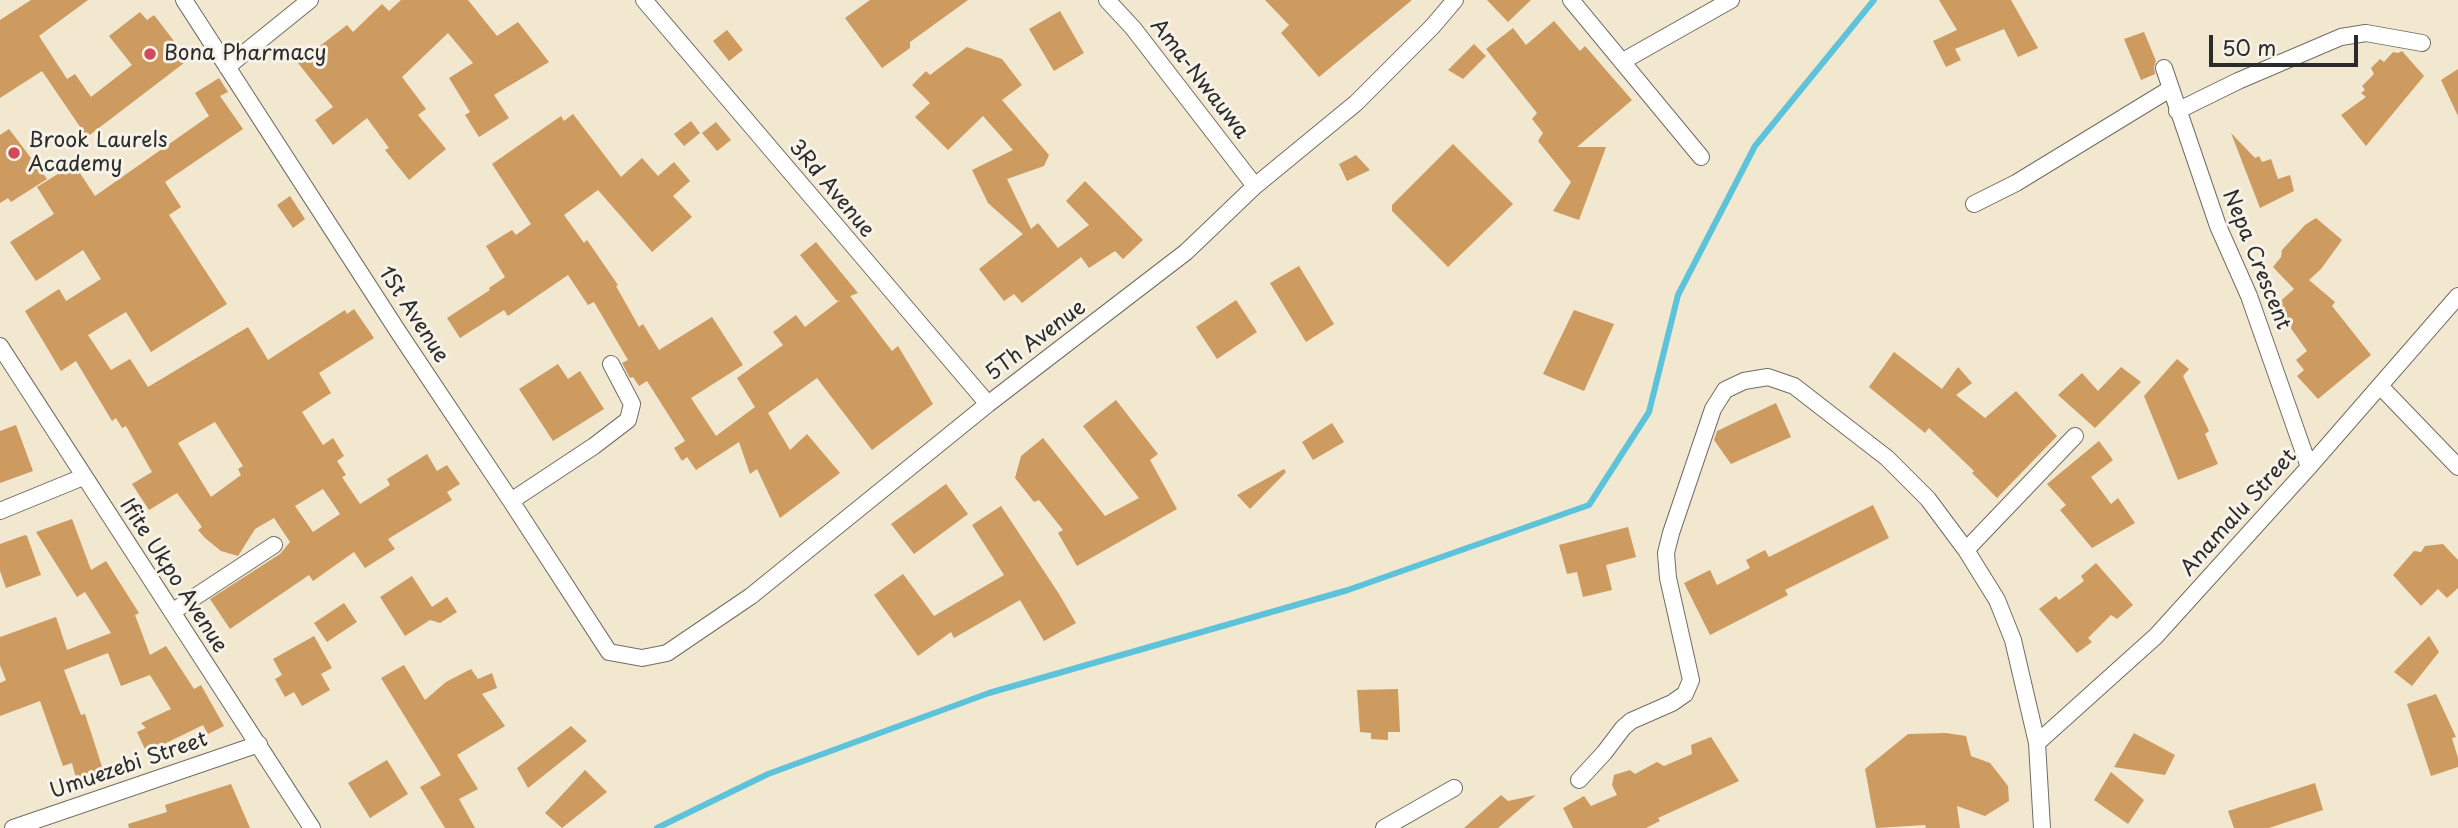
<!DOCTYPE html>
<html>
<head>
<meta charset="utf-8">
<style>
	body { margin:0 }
	#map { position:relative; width:2458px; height:828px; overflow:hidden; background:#f2e7cf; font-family:"Playpen Sans",sans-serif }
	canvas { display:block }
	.scale { position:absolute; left:2209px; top:35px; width:149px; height:32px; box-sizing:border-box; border:4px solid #2b2b2b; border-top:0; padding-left:9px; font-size:21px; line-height:24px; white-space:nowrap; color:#2b2b2b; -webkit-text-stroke:5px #f7f3e8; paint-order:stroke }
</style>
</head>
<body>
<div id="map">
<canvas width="2458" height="828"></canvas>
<div class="scale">50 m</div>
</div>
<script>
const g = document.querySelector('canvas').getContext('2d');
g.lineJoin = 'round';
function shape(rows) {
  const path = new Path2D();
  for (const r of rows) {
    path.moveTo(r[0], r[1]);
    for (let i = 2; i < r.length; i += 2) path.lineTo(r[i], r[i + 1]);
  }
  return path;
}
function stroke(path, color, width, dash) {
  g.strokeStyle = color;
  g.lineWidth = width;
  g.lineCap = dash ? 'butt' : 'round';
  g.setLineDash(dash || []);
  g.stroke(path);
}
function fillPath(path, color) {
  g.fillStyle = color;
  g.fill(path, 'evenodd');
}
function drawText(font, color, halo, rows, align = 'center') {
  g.font = font + ' "Playpen Sans",sans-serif';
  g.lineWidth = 6;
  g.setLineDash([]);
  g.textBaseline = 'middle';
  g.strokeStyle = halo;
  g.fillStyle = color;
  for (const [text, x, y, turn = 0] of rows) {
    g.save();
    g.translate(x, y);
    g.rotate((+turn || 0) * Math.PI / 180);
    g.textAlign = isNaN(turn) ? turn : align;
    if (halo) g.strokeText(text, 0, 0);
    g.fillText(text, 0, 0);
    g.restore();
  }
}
const stream = shape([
	[657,828,768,774,989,693,1348,590,1589,505,1649,412,1678,295,1755,146,1874,0]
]);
const building = shape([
	[31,0,88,0,39,36,67,79,75,74,91,97,132,65,109,36,140,12,147,20,154,15,174,41,169,45,184,63,87,137,42,71,0,98,0,20],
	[401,0,468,0,497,36,518,22,549,62,494,95,509,118,479,137,465,115,470,112,449,78,473,63,448,33,402,77,426,109,418,115,446,149,409,180,385,150,389,148,367,118,333,145,315,120,333,107,298,63,347,25,353,32,382,4,389,11],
	[870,0,968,0,910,42,910,48,882,68,845,18],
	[1265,0,1412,0,1319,77,1281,33,1289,25],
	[1487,0,1531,0,1508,22],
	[1939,0,2011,0,2038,48,2018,57,2004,29,1955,49,1961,60,1946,67,1933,41,1957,30],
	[1060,11,1084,53,1054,71,1029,29],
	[1554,21,1580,51,1585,46,1632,100,1577,147,1606,147,1579,220,1553,211,1571,182,1538,141,1543,133,1532,119,1537,113,1486,49,1513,28,1526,45],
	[727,30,743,50,729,61,713,41],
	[2144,32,2156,61,2154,67,2155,74,2141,80,2124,39],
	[1474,44,1486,56,1463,79,1448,70],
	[967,47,1002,59,1022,85,1002,100,1049,155,1044,166,1007,179,1031,229,1038,223,1058,248,1089,225,1066,201,1085,181,1143,240,1123,259,1115,251,1089,268,1081,257,1022,303,1014,294,1004,301,979,269,1023,234,988,203,972,170,1013,150,983,116,948,150,915,117,930,103,912,85,926,71,930,75],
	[2402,51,2424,76,2366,146,2341,115,2366,97,2361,93,2365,90,2362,86,2374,74,2371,68,2380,59,2384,62,2393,52,2398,53],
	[2458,69,2458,116,2441,80],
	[219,78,228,92,220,96,243,129,165,182,181,207,169,215,227,304,151,352,126,312,88,335,111,370,130,359,148,387,248,327,268,360,345,310,347,314,354,309,374,338,319,373,331,393,302,412,323,445,333,438,344,456,337,461,346,475,342,477,360,504,390,485,387,479,427,454,437,471,447,465,460,484,447,492,452,500,388,539,395,549,365,568,354,552,313,581,309,575,230,629,210,599,280,554,290,542,274,518,255,529,238,556,221,551,205,538,198,530,202,527,177,493,149,510,132,484,152,472,126,426,122,428,116,418,112,421,76,361,61,371,25,311,59,289,66,301,101,279,83,250,36,281,10,242,54,214,37,187,74,164,95,196,209,116,195,93],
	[215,422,243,466,238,469,241,475,211,497,178,443],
	[323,489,340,514,313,532,295,506],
	[573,114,621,177,642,158,658,176,674,162,690,181,673,196,692,217,652,252,598,190,564,215,584,243,587,240,618,285,616,286,639,327,643,324,659,350,712,317,743,365,691,398,716,436,755,407,737,378,783,345,773,332,796,315,805,327,840,300,837,301,800,255,816,242,858,293,850,296,892,351,898,346,933,404,872,450,817,378,768,413,790,450,807,434,840,473,780,518,757,469,750,474,739,442,696,470,687,457,682,461,674,448,685,441,647,381,639,386,633,377,630,378,622,363,628,360,594,302,588,305,568,275,508,316,504,310,460,338,447,318,490,290,489,288,505,277,486,246,512,230,516,235,531,224,492,164,561,116,564,121],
	[691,121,700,133,684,146,674,134],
	[716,122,731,140,717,151,702,133],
	[9,129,47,179,11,202,8,198,0,203,0,135],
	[2231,133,2255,158,2259,156,2262,162,2271,159,2278,179,2290,175,2294,191,2260,208],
	[1453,144,1513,204,1448,267,1392,211,1392,205],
	[1356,155,1370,170,1347,181,1339,164],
	[290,196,305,219,293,228,277,205],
	[2316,218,2342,240,2321,269,2309,280,2335,302,2332,306,2371,355,2318,399,2297,376,2304,370,2296,360,2307,351,2275,306,2294,289,2273,267,2281,257,2282,250,2305,225],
	[1299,266,1334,324,1306,342,1270,283],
	[1236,300,1257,332,1217,359,1196,327],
	[1574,310,1614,324,1584,391,1543,374],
	[1894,352,1942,389,1958,367,1972,383,1956,395,1985,418,2016,391,2057,436,1997,498,1972,473,1974,471,1929,428,1925,433,1869,387],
	[2177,359,2189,369,2183,376,2209,431,2205,434,2218,464,2178,480,2144,396],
	[558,364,568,379,580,371,604,409,553,441,519,389],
	[2121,367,2141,382,2095,428,2058,395,2082,373,2098,391],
	[1116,400,1158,454,1150,460,1177,509,1077,566,1058,533,1063,530,1039,500,1034,502,1015,478,1021,456,1043,438,1105,516,1139,498,1083,426],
	[1776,403,1791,437,1731,464,1714,440,1717,431],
	[1332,423,1344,442,1313,460,1302,442],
	[16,425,33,471,0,483,0,431],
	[2099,441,2113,460,2091,477,2111,504,2118,498,2135,523,2092,548,2060,510,2066,505,2047,484],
	[1284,469,1286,472,1250,509,1237,495],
	[946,484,968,514,914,554,891,524],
	[1873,505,1889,538,1785,590,1788,595,1710,635,1684,583,1710,570,1717,585,1750,568,1746,560,1765,550,1769,557],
	[1001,506,1059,594,1076,623,1044,641,1020,600,954,638,951,632,918,656,874,595,903,574,934,616,1004,575,972,525],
	[72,519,91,570,106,561,139,613,135,615,150,655,166,646,194,689,201,685,224,726,208,734,203,725,160,746,165,756,151,762,137,732,146,728,141,723,171,709,150,675,121,686,108,653,64,670,81,715,85,714,105,776,77,782,72,763,63,766,40,701,0,716,0,683,6,680,0,665,0,637,56,617,67,650,111,633,85,592,77,597,36,532],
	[1628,527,1636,557,1606,565,1612,590,1583,597,1577,572,1567,574,1559,545],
	[25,535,27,536,41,575,6,588,0,571,0,544],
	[2443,544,2458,560,2458,588,2447,598,2438,589,2421,606,2393,575,2414,551,2421,552,2425,546],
	[2096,563,2133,605,2117,619,2111,615,2088,638,2092,642,2077,653,2039,609,2056,596,2059,600,2084,581,2081,576],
	[412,576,432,607,447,597,457,612,440,623,430,620,405,636,380,597],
	[344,603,357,622,327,642,314,623],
	[314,636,332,668,321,674,330,690,302,706,294,692,285,697,275,679,282,675,273,659],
	[2429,636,2439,652,2412,686,2394,672],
	[404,665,425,700,446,682,471,669,478,679,492,673,497,688,482,694,505,726,457,755,478,789,459,799,475,828,445,828,420,787,441,775,381,678],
	[1398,689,1400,732,1388,732,1388,740,1371,739,1371,733,1360,732,1357,690],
	[2436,694,2456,737,2452,738,2458,758,2458,767,2431,776,2407,704],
	[571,726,587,741,528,788,517,768],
	[1946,733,1966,736,1971,756,1990,763,2008,786,2009,801,1985,816,1957,806,1960,828,1926,828,1925,825,1876,828,1865,769,1908,734],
	[2134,733,2175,755,2165,775,2114,767],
	[1711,737,1739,781,1658,818,1660,821,1646,828,1573,828,1563,808,1584,796,1591,806,1617,795,1612,785,1614,775,1630,770,1635,774,1657,762,1664,766,1692,754,1691,745],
	[387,760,408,794,370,818,348,783],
	[585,770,607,792,562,828,545,813],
	[2111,772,2144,800,2128,824,2094,800],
	[2315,783,2323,810,2269,828,2234,828,2228,811],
	[231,784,250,828,129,828,128,824,167,812,165,805],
	[1501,795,1508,801,1536,795,1498,828,1464,828]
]);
const minor = shape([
	[184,0,399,333,511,501,609,652,642,658,667,653,751,596,988,404,1186,252,1255,186,1356,103,1432,27,1455,0],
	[644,0,988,404],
	[1107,0,1133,28,1255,186],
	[1571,0,1701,157],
	[1623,61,1731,0],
	[227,67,310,0],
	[2164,68,2218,226,2249,296,2309,467],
	[2177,111,2238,81,2341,37,2366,33,2422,43],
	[1974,204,2016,183,2170,89],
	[0,346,312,828],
	[2380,386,2458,467],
	[511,501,594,446,628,420,632,404,611,364],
	[0,511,83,477],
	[1966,550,2075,436],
	[172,612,274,545],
	[2037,743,2156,636,2309,467,2458,296],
	[1579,780,1604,753,1623,728,1631,721,1672,703,1685,694,1691,680,1668,578,1666,553,1671,533,1713,409,1725,390,1744,381,1768,377,1794,386,1887,458,1928,499,1966,550,1997,600,2013,640,2037,743,2042,828],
	[13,828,259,744],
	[1384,828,1454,788]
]);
const markers = [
	[150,54,7,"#d1495b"],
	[14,153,7,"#d1495b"]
];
const poiNames = [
	["Bona Pharmacy",164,54],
	["Brook Laurels",28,141],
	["Academy",28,165]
];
const streetNames = [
	["Ama-Nwauwa",1199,79,52],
	["3Rd Avenue",831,189,50],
	["Nepa Crescent",2256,260,68],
	["1St Avenue",413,315,57],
	["5Th Avenue",1036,341,-37],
	["Anamalu Street",2239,513,-48],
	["Ifite Ukpo Avenue",173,576,57],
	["Umuezebi Street",129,766,-19]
];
stroke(stream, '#5dc3da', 6);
fillPath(building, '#cd9a60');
stroke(minor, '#716d64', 18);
stroke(minor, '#fff', 16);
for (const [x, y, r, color] of markers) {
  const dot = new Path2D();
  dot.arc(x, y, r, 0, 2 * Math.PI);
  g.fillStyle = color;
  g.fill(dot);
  stroke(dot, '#f7f3e8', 2.5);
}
drawText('21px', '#2b2b2b', '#f7f3e8', poiNames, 'left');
drawText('21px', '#2b2b2b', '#f7f3e8', streetNames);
</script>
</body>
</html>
